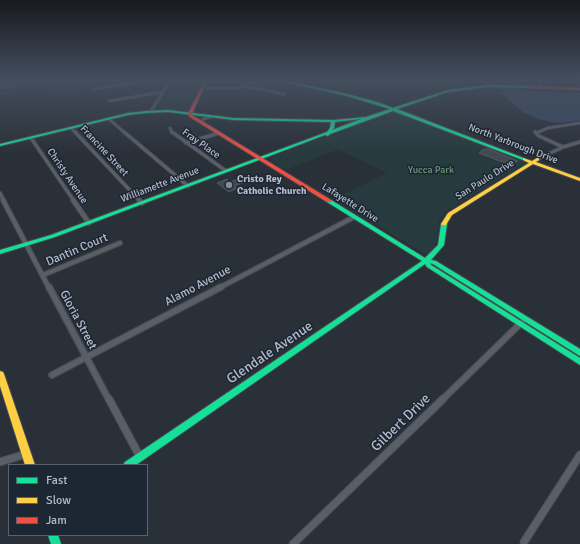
<!DOCTYPE html>
<html>
<head>
<meta charset="utf-8">
<style>
	body { margin:0 }
	#map { position:relative; width:580px; height:544px; overflow:hidden; background:#2a3038; font-family:Signika,sans-serif }
	canvas { display:block }
	.legend { position:absolute; left:8px; top:464px; width:140px; height:72px; box-sizing:border-box; background:#1d2633; border:1px solid #59626f; margin:0; padding:5px 7px; list-style:none; font-size:12px; color:#b4bcc9 }
	.legend li { display:flex; align-items:center; gap:8px; height:20px }
	.legend b { width:20px; border:1px solid #59626f }
</style>
</head>
<body>
<div id="map">
<canvas width="580" height="544"></canvas>
<ul class="legend">
<li><b style="height:5px;background:#16e098"></b>Fast</li>
<li><b style="height:5px;background:#ffcf43"></b>Slow</li>
<li><b style="height:5px;background:#f24e42"></b>Jam</li>
</ul>
</div>
<script>
const g = document.querySelector('canvas').getContext('2d');
g.lineJoin = 'round';
function fillPath(path, color) {
  g.fillStyle = color;
  g.fill(path, 'evenodd');
}
function shape(rows) {
  const path = new Path2D();
  for (const r of rows) {
    path.moveTo(r[0], r[1]);
    for (let i = 2; i < r.length; i += 2) path.lineTo(r[i], r[i + 1]);
  }
  return path;
}
function stroke(path, color, width, dash) {
  g.strokeStyle = color;
  g.lineWidth = width;
  g.lineCap = dash ? 'butt' : 'round';
  g.setLineDash(dash || []);
  g.stroke(path);
}
function drawText(font, color, halo, rows, align = 'center') {
  g.font = font + ' Signika,sans-serif';
  g.lineWidth = 3;
  g.setLineDash([]);
  g.textBaseline = 'middle';
  g.strokeStyle = halo;
  g.fillStyle = color;
  for (const [text, x, y, turn = 0] of rows) {
    g.save();
    g.translate(x, y);
    g.rotate((+turn || 0) * Math.PI / 180);
    g.textAlign = isNaN(turn) ? turn : align;
    if (halo) g.strokeText(text, 0, 0);
    g.fillText(text, 0, 0);
    g.restore();
  }
}
const green = shape([
	[73,80,80,85,80,88,57,90,42,86],
	[173,80,204,80,191,110,186,112,155,109],
	[396,112,528,162,445,212,439,221,437,240,433,250,428,254,423,253,334,199,387,173,338,149,286,170,267,159,372,118]
]);
const water = shape([
	[0,80,49,80,0,90],
	[507,90,580,93,580,121,556,123,538,119,523,112,500,92]
]);
const building = shape([
	[484,149,489,149,518,161,511,164,507,161,505,163,479,153,484,149],
	[242,177,248,181,234,186,237,188,229,192,217,183,227,179,230,182,242,177]
]);
const streetFar4 = shape([
	[483,80,487,86],
	[537,80,542,88],
	[245,86,284,94],
	[203,88,240,88,257,80],
	[93,89,153,80],
	[109,101,163,92],
	[151,111,171,80],
	[109,119,125,133],
	[203,123,203,119,211,117],
	[71,128,76,133],
	[170,128,172,133],
	[536,133,548,128,580,123]
]);
const streetFar3 = shape([
	[75,132,140,201],
	[124,132,188,186],
	[172,132,226,171],
	[535,132,539,136,563,147],
	[31,138,74,201],
	[186,143,219,133],
	[538,159,563,147,580,142],
	[0,193,4,201]
]);
const streetFar2 = shape([
	[3,200,49,288],
	[73,200,89,223],
	[139,200,142,203],
	[43,275,120,243],
	[219,288,354,217]
]);
const streetFar1 = shape([
	[49,287,109,400],
	[52,375,221,287],
	[442,400,522,322]
]);
const street = shape([
	[109,399,140,457],
	[0,462,26,454],
	[524,542,580,455],
	[293,544,443,399]
]);
const fast = shape([
	[276,80,281,80,348,94,380,103,393,108,448,90,487,85,530,86,529,88,487,87,448,92,397,109,526,159,523,160,393,111,330,134,328,136,325,135,55,237,0,254,0,250,51,235,327,132,330,128,331,122,234,120,168,112,146,113,128,115,0,146,0,144,128,113,146,111,168,110,234,118,333,120,366,117,390,109,347,96,276,80],
	[361,119,332,130,334,128,335,122,361,119],
	[327,200,331,200,425,258,438,245,441,224,442,223,446,223,447,224,444,245,431,260,436,261,580,349,580,356,433,264,430,263,431,265,580,358,580,365,427,267,425,264,136,465,123,465,125,462,422,261,327,202,327,200],
	[48,535,58,535,61,544,51,544,48,535]
]);
const slow = shape([
	[523,158,532,161,537,158,539,158,539,160,536,162,580,178,580,181,533,164,452,215,446,225,442,225,441,224,448,213,529,163,523,160,523,158],
	[0,371,3,372,4,374,35,465,25,465,0,386,0,371]
]);
const jam = shape([
	[205,80,207,80,192,114,192,115,331,200,331,202,327,202,190,117,188,114,205,80],
	[529,86,580,88,580,90,528,88,529,86]
]);
const markers = [
	[229,185,4,"#848b96"]
];
const farStreetnames = [
	["Fray Place",201,144,35],
	["North Yarbrough Drive",513,144,21],
	["Francine Street",104,151,47],
	["Christy Avenue",67,176,56],
	["San Paulo Drive",485,180,-32],
	["Williamette Avenue",160,185,-21],
	["Lafayette Drive",350,203,32]
];
const farParknames = [
	["Yucca Park",431,170]
];
const farPoinames = [
	["Cristo Rey",237,179],
	["Catholic Church",237,191]
];
const streetNames = [
	["Dantin Court",77,250,-23],
	["Alamo Avenue",198,286,-28],
	["Gloria Street",78,320,62]
];
const nearStreetnames = [
	["Glendale Avenue",270,353,-34],
	["Gilbert Drive",401,423,-44]
];
fillPath(green, '#273a3e');
fillPath(water, '#384963');
fillPath(building, '#444950');
stroke(building, '#52575f', 1);
stroke(streetFar4, '#484c53', 3.5);
stroke(streetFar3, '#484c53', 4.5);
stroke(streetFar2, '#484c53', 6);
stroke(streetFar1, '#484c53', 8);
stroke(street, '#484c53', 9);
stroke(fast, '#484c53', 2);
stroke(slow, '#484c53', 2);
stroke(jam, '#484c53', 2);
stroke(streetFar4, '#5a5e66', 2.5);
stroke(streetFar3, '#5a5e66', 3);
stroke(streetFar2, '#5a5e66', 4);
stroke(streetFar1, '#5a5e66', 5.5);
stroke(street, '#5a5e66', 7);
fillPath(fast, '#16e098');
fillPath(slow, '#ffcf43');
fillPath(jam, '#f24e42');
const sky = g.createLinearGradient(0, 0, 0, 156);
sky.addColorStop(0, '#171a1f');
sky.addColorStop(0.51, '#444e5e');
sky.addColorStop(1, '#444e5e00');
g.fillStyle = sky;
g.fillRect(0, 0, 580, 156);
for (const [x, y, r, color] of markers) {
  const dot = new Path2D();
  dot.arc(x, y, r, 0, 2 * Math.PI);
  g.fillStyle = color;
  g.fill(dot);
  stroke(dot, '#1d2633', 1.5);
}
drawText('10px', '#b4bcc9', '#1d2633', farStreetnames);
drawText('10px', '#6b9a76', '#1d2633', farParknames);
drawText('bold 10px', '#b4bcc9', '#1d2633', farPoinames, 'left');
drawText('12px', '#b4bcc9', '#1d2633', streetNames);
drawText('14px', '#b4bcc9', '#1d2633', nearStreetnames);
</script>
</body>
</html>
